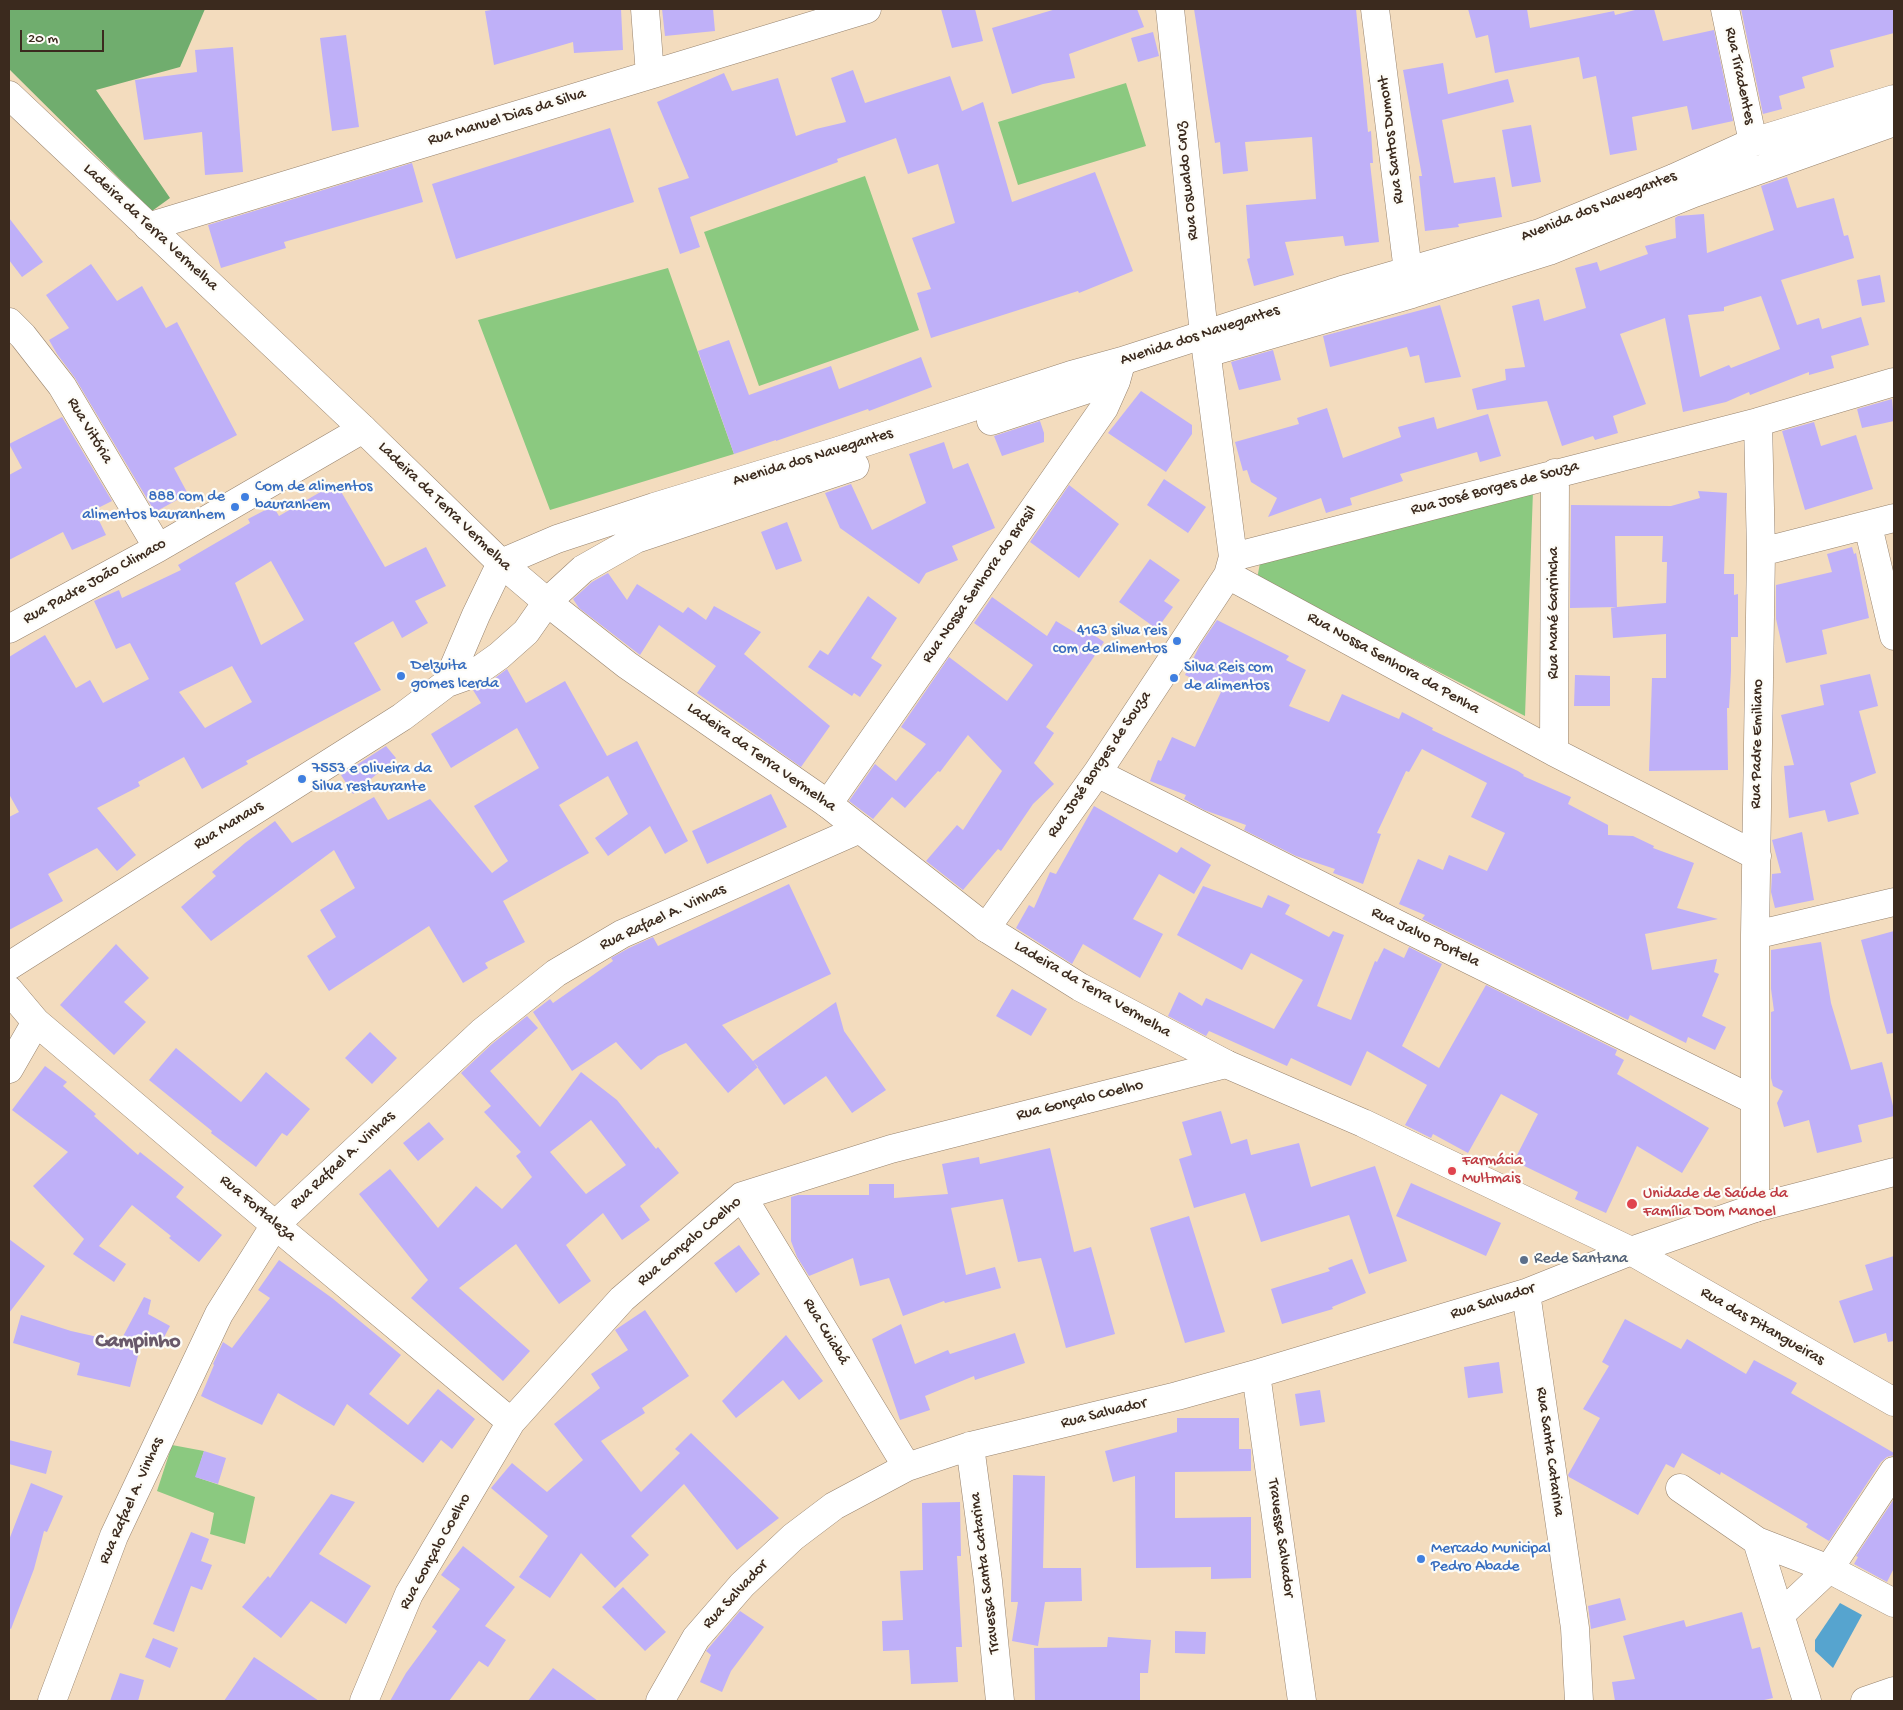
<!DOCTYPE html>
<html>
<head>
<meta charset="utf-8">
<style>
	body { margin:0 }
	#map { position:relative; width:1903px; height:1710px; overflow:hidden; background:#f3dcbe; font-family:"Gochi Hand",sans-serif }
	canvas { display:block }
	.frame { position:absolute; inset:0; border:10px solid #3b2a1e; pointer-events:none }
	.scale { position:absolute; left:20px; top:30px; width:84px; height:22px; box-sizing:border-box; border:2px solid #3b2a1e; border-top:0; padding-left:6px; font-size:15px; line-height:18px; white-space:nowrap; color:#3b2a1e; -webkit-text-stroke:4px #fdfcf7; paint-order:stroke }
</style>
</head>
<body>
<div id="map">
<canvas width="1903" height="1710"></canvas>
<div class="frame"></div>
<div class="scale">20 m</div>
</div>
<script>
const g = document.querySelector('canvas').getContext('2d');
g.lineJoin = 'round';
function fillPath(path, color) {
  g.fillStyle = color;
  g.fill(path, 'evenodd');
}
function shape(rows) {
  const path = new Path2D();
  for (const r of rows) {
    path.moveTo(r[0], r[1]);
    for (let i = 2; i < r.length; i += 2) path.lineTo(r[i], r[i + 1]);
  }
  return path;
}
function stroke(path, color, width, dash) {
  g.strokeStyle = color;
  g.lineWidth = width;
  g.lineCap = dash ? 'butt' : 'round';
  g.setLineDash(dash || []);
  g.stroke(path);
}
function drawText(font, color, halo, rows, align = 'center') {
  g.font = font + ' "Gochi Hand",sans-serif';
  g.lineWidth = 4.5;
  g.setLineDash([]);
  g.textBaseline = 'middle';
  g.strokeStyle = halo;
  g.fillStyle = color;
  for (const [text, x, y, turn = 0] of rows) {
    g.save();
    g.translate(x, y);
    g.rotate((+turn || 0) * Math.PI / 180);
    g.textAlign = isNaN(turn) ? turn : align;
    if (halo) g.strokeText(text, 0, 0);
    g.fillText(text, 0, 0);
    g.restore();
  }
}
const green = shape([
	[1126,83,1146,146,1018,185,998,122],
	[865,176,919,330,759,386,704,232],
	[668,268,734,454,550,510,478,320],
	[1533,491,1525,716,1257,579,1260,563],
	[172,1445,204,1451,196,1477,255,1497,245,1544,210,1534,214,1513,157,1491]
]);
const forest = shape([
	[9,9,205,9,180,67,96,90,170,198,152,211,9,69]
]);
const water = shape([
	[1840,1603,1862,1615,1833,1668,1815,1651,1815,1640]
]);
const building = shape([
	[498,9,621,9,623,50,574,53,573,42,494,65,485,11],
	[662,9,713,9,715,31,665,36],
	[941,9,975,9,983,41,952,48],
	[1056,9,1137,9,1144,27,1069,54,1075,78,1043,84,1012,94,992,28],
	[1194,9,1356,9,1368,132,1371,131,1373,163,1370,163,1379,242,1345,246,1343,236,1285,242,1294,275,1254,286,1247,259,1250,258,1246,205,1316,199,1312,137,1245,142,1248,171,1223,174,1220,142,1215,143],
	[1468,9,1527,9,1530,28,1614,11,1615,15,1639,9,1654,9,1663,41,1714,30,1733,121,1692,130,1687,106,1632,117,1637,150,1610,155,1596,76,1583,79,1579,57,1495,73,1488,35,1476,38],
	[1741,9,1894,9,1894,33,1830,50,1834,67,1802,77,1805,88,1779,96,1782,109,1763,114],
	[1153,32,1159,56,1138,62,1131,38],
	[346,35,359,127,332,131,320,38],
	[233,47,243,172,205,175,202,132,144,140,135,80,197,72,195,50],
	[1443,63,1448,94,1508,79,1514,102,1442,120,1454,183,1495,177,1502,217,1458,224,1459,227,1425,231,1419,176,1422,176,1403,70],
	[853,70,865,103,950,76,962,111,983,102,1012,202,1095,172,1133,271,1079,293,1078,291,931,338,917,293,931,289,912,238,955,223,938,164,908,174,896,138,837,159,838,162,690,217,700,247,680,254,658,188,689,178,657,102,724,73,732,91,778,78,796,136,816,129,846,122,831,78],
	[1531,125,1541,182,1512,187,1502,130],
	[610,128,634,202,456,259,432,184],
	[412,163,423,202,284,242,286,248,221,268,208,225],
	[1787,177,1797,208,1834,198,1844,236,1848,235,1854,258,1781,280,1797,325,1819,318,1822,329,1861,317,1869,345,1831,356,1834,368,1809,375,1809,372,1750,395,1749,392,1726,402,1683,412,1665,318,1620,334,1646,404,1613,416,1618,433,1595,440,1593,436,1562,446,1547,401,1477,410,1472,389,1506,380,1505,369,1525,367,1512,306,1539,299,1544,321,1586,308,1575,268,1597,262,1600,271,1648,254,1645,246,1676,238,1675,218,1678,216,1704,214,1707,253,1774,230,1761,186],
	[1761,296,1780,349,1731,368,1729,365,1700,377,1688,315,1724,311,1724,307],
	[9,218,43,262,22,277,9,260],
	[91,264,117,301,142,286,166,328,177,322,237,435,174,468,188,494,155,512,75,378,57,354,49,340,69,328,46,295],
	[1880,275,1885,302,1862,306,1857,280],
	[1440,305,1461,377,1425,383,1419,355,1410,357,1407,347,1330,367,1323,336],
	[729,340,749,395,831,366,839,389,921,357,932,387,869,411,868,409,776,441,776,440,734,454,698,351],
	[1273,350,1281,380,1239,390,1231,362],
	[1141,391,1192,425,1192,434,1166,472,1108,433],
	[1892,399,1894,421,1862,428,1857,409],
	[1327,408,1343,458,1401,437,1398,427,1434,417,1437,429,1488,414,1501,456,1480,462,1477,452,1400,474,1403,481,1350,498,1352,505,1326,513,1321,498,1268,517,1277,498,1251,482,1247,470,1243,471,1235,442,1299,424,1297,418],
	[62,417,112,501,94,510,106,535,72,550,63,532,9,560,9,475,22,468,9,444],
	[1040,421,1044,433,1044,442,1002,456,994,436],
	[1814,422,1821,446,1856,435,1873,489,1805,510,1782,431],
	[944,442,953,469,968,463,995,528,952,546,958,560,926,573,919,584,840,528,825,493,851,484,872,530,926,503,909,454],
	[1164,479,1206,507,1188,533,1147,505],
	[336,483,385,567,426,547,446,586,415,601,428,623,402,638,393,621,354,643,381,690,246,761,248,764,202,789,184,757,138,782,140,786,97,808,136,855,117,871,97,848,48,874,63,901,9,930,9,817,19,812,9,794,9,657,45,635,76,688,90,680,103,703,149,679,130,643,116,649,94,601,119,590,122,598,181,570,178,565,250,523,248,519,273,506,279,516],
	[271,561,304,620,261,645,235,583],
	[232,666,252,702,205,728,179,692],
	[1069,485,1119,524,1079,578,1030,542],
	[1698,491,1727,493,1724,574,1734,574,1734,595,1738,594,1738,637,1731,637,1731,671,1729,708,1727,708,1728,770,1649,771,1652,678,1666,678,1666,634,1613,638,1611,608,1617,607,1570,608,1571,505,1671,506,1700,498],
	[1615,536,1663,536,1662,562,1667,562,1666,603,1617,607],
	[787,522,802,561,776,570,761,532],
	[1852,547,1854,554,1856,553,1869,618,1822,630,1827,654,1786,663,1776,619,1776,585,1832,572,1827,554],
	[1150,559,1180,580,1164,601,1173,607,1157,629,1119,602],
	[608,573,627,600,637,584,683,613,688,607,706,620,714,606,761,632,744,654,830,726,801,767,697,693,716,666,659,625,640,655,579,608,573,599,592,582],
	[868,596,897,618,871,658,882,665,860,697,854,693,852,696,808,667,820,650,828,655],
	[992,597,1047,636,1056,621,1079,635,1084,628,1104,642,1046,727,1054,733,1034,763,1054,784,1033,804,1001,851,998,849,963,890,926,861,957,825,963,830,1002,771,968,735,940,772,938,771,905,808,892,797,873,819,849,801,875,764,896,781,926,744,901,727,949,657,1007,701,1033,665,974,623],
	[1217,620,1289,656,1286,660,1306,670,1289,706,1329,722,1342,694,1399,719,1402,712,1433,728,1432,730,1518,771,1524,775,1523,776,1571,797,1568,804,1608,825,1608,835,1633,836,1654,846,1653,848,1694,863,1677,908,1718,919,1645,934,1652,970,1717,959,1714,972,1719,974,1702,1016,1726,1027,1715,1050,1688,1037,1686,1043,1630,1015,1628,1020,1422,919,1425,915,1399,904,1418,859,1443,870,1449,855,1487,871,1505,833,1471,817,1487,783,1422,749,1409,772,1406,771,1377,833,1381,834,1363,884,1333,873,1335,869,1296,856,1244,830,1246,825,1204,810,1184,799,1186,795,1150,781,1158,760,1161,761,1172,737,1195,747,1221,692,1185,675,1200,645],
	[507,669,526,703,565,681,607,756,637,741,688,841,665,854,650,826,608,856,595,838,628,814,608,776,559,805,589,853,503,901,525,942,485,963,488,968,463,983,429,926,329,991,307,956,336,937,320,910,355,888,334,850,211,941,181,907,216,876,212,872,245,843,275,821,292,843,374,797,388,820,430,799,492,873,508,861,474,806,539,768,517,728,451,768,431,734,481,703,473,690,484,686],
	[1870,674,1878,706,1859,711,1876,773,1850,783,1859,814,1828,822,1825,810,1789,818,1784,766,1794,765,1781,715,1824,705,1820,685],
	[1575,675,1610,676,1610,706,1574,706],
	[386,746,396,758,353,794,341,775],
	[771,794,787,827,707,864,692,831],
	[1094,806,1177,853,1181,847,1211,865,1194,894,1159,874,1133,919,1163,934,1140,978,1083,944,1072,964,1016,928,1029,905,1034,908,1050,872,1056,874],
	[1802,832,1814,900,1775,908,1771,892,1772,874,1781,873,1772,840],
	[789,884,831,974,722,1025,758,1067,728,1093,686,1043,658,1056,641,1070,616,1042,572,1071,533,1012,550,999,553,1003,613,961,611,958,629,948,653,937,658,946],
	[1203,886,1262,908,1268,895,1290,905,1285,914,1329,937,1333,931,1344,935,1317,1006,1351,1020,1375,961,1377,962,1384,948,1404,958,1409,947,1442,964,1402,1046,1439,1068,1486,985,1617,1050,1615,1055,1624,1060,1617,1074,1709,1128,1682,1173,1637,1146,1606,1213,1575,1199,1578,1192,1514,1161,1538,1114,1501,1094,1468,1153,1433,1134,1431,1138,1405,1125,1427,1085,1367,1051,1351,1086,1291,1058,1287,1066,1209,1031,1206,1036,1168,1016,1179,992,1202,1006,1206,998,1274,1029,1303,980,1251,953,1242,970,1177,935],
	[1894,931,1894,1033,1887,1034,1861,940],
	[1821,942,1831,1003,1851,1070,1882,1062,1894,1110,1894,1116,1858,1125,1862,1142,1817,1153,1809,1120,1784,1127,1777,1103,1783,1091,1773,1086,1771,1078,1771,1012,1774,1011,1771,989,1771,950],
	[116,944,149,978,124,1002,146,1022,114,1055,60,1005],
	[1012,989,1047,1009,1031,1036,996,1016],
	[836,1002,844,1031,886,1090,852,1113,826,1076,784,1105,753,1061],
	[527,1016,538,1028,490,1071,540,1127,581,1072,617,1100,656,1149,658,1147,679,1173,640,1206,650,1220,622,1240,603,1213,566,1245,591,1281,559,1304,516,1244,459,1288,530,1351,503,1381,411,1298,428,1280,359,1194,390,1169,438,1228,476,1186,502,1209,532,1177,516,1156,521,1152,484,1112,491,1106,461,1073,492,1044],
	[591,1120,626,1165,586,1194,550,1152],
	[370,1032,397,1058,372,1084,345,1058],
	[176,1048,241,1102,266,1072,310,1109,287,1136,282,1133,256,1167,211,1133,212,1131,149,1080],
	[45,1066,67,1082,63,1086,96,1114,94,1116,138,1155,140,1152,184,1187,176,1197,222,1235,199,1262,169,1238,171,1236,132,1205,99,1246,126,1264,114,1282,73,1254,84,1239,33,1186,68,1152,12,1110],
	[1221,1111,1231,1144,1247,1139,1251,1155,1299,1143,1311,1187,1375,1166,1407,1261,1369,1274,1349,1215,1261,1242,1245,1193,1194,1208,1179,1159,1192,1155,1182,1122],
	[429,1122,444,1139,418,1161,403,1143],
	[1050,1148,1074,1252,1091,1247,1115,1334,1066,1348,1041,1258,1018,1262,1003,1199,951,1208,966,1275,995,1267,1001,1288,945,1303,944,1301,903,1316,889,1278,860,1286,853,1258,809,1276,797,1257,791,1241,791,1197,798,1195,869,1195,869,1184,894,1184,894,1198,948,1194,942,1164,979,1157,980,1164],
	[1411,1183,1501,1223,1486,1256,1396,1216],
	[1189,1216,1225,1332,1185,1343,1150,1228],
	[9,1239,45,1266,9,1313],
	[739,1245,760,1274,736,1293,714,1263],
	[1894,1256,1894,1341,1888,1342,1886,1333,1854,1343,1839,1301,1873,1290,1865,1265],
	[1352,1259,1366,1293,1332,1307,1333,1309,1282,1324,1271,1289,1330,1271,1328,1268],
	[279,1260,332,1298,401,1355,369,1394,408,1425,438,1389,475,1419,452,1449,441,1440,423,1463,347,1404,334,1426,278,1393,262,1425,201,1396,214,1365,213,1364,223,1342,232,1348,270,1298,258,1290],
	[144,1297,151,1300,148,1314,170,1326,160,1345,143,1336,130,1387,77,1375,80,1363,13,1343,21,1315,71,1331,120,1342],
	[645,1310,689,1376,642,1408,645,1413,601,1441,641,1492,680,1453,675,1449,691,1433,779,1518,737,1550,684,1484,631,1536,649,1555,615,1588,581,1553,550,1598,519,1577,548,1536,491,1488,512,1463,547,1492,583,1460,554,1424,600,1388,591,1374,628,1350,615,1330],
	[1625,1319,1681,1349,1687,1339,1746,1374,1754,1360,1797,1383,1791,1393,1894,1453,1894,1455,1887,1457,1881,1462,1829,1541,1806,1527,1808,1524,1721,1472,1720,1475,1682,1453,1674,1468,1666,1464,1638,1515,1569,1477,1568,1475,1600,1418,1583,1409,1609,1366,1602,1362],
	[901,1324,915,1364,948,1350,950,1354,1015,1333,1025,1363,975,1380,974,1376,925,1396,930,1410,900,1420,872,1339],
	[786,1335,823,1381,799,1400,783,1380,736,1418,722,1401],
	[1499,1362,1503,1393,1468,1398,1464,1367],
	[1320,1390,1325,1422,1300,1426,1295,1394],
	[1177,1418,1239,1418,1239,1449,1251,1449,1251,1471,1175,1472,1175,1518,1251,1517,1251,1578,1211,1579,1211,1567,1136,1568,1135,1476,1113,1482,1105,1451,1177,1432],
	[9,1440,52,1451,46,1474,9,1464],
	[204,1451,226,1458,218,1484,195,1477],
	[1013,1475,1045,1476,1043,1568,1081,1568,1082,1601,1045,1602,1038,1646,1012,1641,1018,1602,1011,1602],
	[31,1483,63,1496,47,1532,44,1531,34,1569,11,1629,9,1628,9,1540],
	[331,1494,355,1502,319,1554,371,1586,346,1624,311,1601,281,1638,242,1607,268,1576,270,1578],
	[1894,1499,1894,1568,1887,1582,1854,1564,1858,1557,1856,1556],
	[960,1502,961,1556,957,1556,962,1647,956,1647,958,1682,911,1684,909,1650,883,1651,882,1621,903,1620,900,1571,923,1570,922,1503],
	[191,1532,209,1539,201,1561,212,1565,202,1590,191,1586,174,1632,153,1624],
	[463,1546,515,1587,485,1626,506,1640,488,1667,479,1661,449,1701,390,1701,406,1673,437,1631,432,1627,460,1589,441,1575],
	[623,1587,666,1632,645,1651,602,1607],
	[1620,1598,1626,1620,1591,1629,1588,1606],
	[740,1611,764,1627,731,1671,722,1692,700,1682,711,1655,706,1651],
	[1742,1612,1752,1649,1760,1647,1773,1698,1760,1701,1615,1701,1612,1682,1635,1679,1623,1636,1684,1620,1686,1627],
	[1175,1631,1206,1632,1205,1654,1175,1653],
	[1108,1637,1151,1640,1148,1673,1140,1673,1140,1701,1035,1701,1034,1648,1107,1647],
	[153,1638,178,1648,170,1668,145,1657],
	[254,1657,319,1701,224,1701],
	[553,1668,598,1701,528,1701],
	[120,1673,144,1680,138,1701,110,1701]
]);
const minor = shape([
	[645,9,650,75],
	[1170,9,1204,334,1233,557,1228,575,1554,752,1757,856],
	[1375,9,1408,271],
	[1725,9,1753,142],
	[148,227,867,9],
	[9,322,23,336,62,386,158,548],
	[1868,526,1894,636],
	[1761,552,1894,518],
	[1233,557,1758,422],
	[9,629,158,548,363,429],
	[447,683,476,615,501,563],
	[1554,752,1555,473],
	[1097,773,1399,925,1754,1100],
	[828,804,1104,408,1116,381,1121,363],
	[986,928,1097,773,1228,575],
	[1755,935,1894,902],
	[9,966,402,717,447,683,475,673,499,656,526,632,547,602],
	[9,990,36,1022,275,1225,511,1422],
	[9,1069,36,1022],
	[742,1196,907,1467],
	[1755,1208,1755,935,1761,552,1758,422,1894,382],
	[1526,1293,1575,1628,1579,1701],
	[1256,1374,1302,1701],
	[970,1446,988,1581,1000,1701],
	[1680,1488,1757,1541,1829,1569,1894,1471],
	[1757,1541,1807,1701],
	[1780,1615,1829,1569,1894,1603],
	[52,1701,114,1536,219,1314,275,1225,482,1032,556,973,622,934,860,829],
	[364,1701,409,1594,511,1422,622,1299,742,1196,891,1149,1226,1064],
	[660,1701,696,1638,742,1585,793,1537,834,1506,907,1467,970,1446,1177,1396,1256,1374,1526,1293,1631,1251,1894,1402],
	[1865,1701,1894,1691]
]);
const major = shape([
	[9,95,363,429,501,563,547,602,627,665,828,804,986,928,1080,987,1226,1064,1363,1123,1631,1251,1755,1208,1894,1172],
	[1210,352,1412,294,1549,251,1694,193,1894,122],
	[991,421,1116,380],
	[501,563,557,539,654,507,838,451,1071,375,1122,361,1342,290,1540,233,1674,178,1753,142,1894,99],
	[547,602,583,569,636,539,855,466]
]);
const markers = [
	[245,497,5,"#3f7fe0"],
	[235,507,5,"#3f7fe0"],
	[1177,641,5,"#3f7fe0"],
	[401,676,5,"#3f7fe0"],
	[1174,678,5,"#3f7fe0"],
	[302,779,5,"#3f7fe0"],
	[1452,1171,5,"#e0444e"],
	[1632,1204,6,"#e0444e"],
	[1524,1260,5,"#5c6f8a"],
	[1421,1559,5,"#3f7fe0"]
];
const streetNames = [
	["Rua Tiradentes",1739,76,78],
	["Rua Manuel Dias da Silva",507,118,-17],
	["Rua Santos Dumont",1392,140,-97],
	["Rua Oswaldo Cruz",1188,181,-96],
	["Avenida dos Navegantes",1599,207,-22],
	["Ladeira da Terra Vermelha",150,228,43],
	["Avenida dos Navegantes",1200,336,-18],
	["Rua Vitória",89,431,59],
	["Avenida dos Navegantes",813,458,-17],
	["Rua José Borges de Souza",1495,489,-15],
	["Ladeira da Terra Vermelha",444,507,44],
	["Rua Padre João Climaco",95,582,-29],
	["Rua Nossa Senhora do Brasil",980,585,-55],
	["Rua Mané Garrincha",1555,613,-90],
	["Rua Nossa Senhora da Penha",1393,664,29],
	["Rua Padre Emiliano",1758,744,-89],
	["Ladeira da Terra Vermelha",761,758,35],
	["Rua José Borges de Souza",1100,765,-56],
	["Rua Manaus",229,826,-32],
	["Rua Rafael A. Vinhas",663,918,-25],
	["Rua Jalvo Portela",1425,938,26],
	["Ladeira da Terra Vermelha",1092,990,30],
	["Rua Gonçalo Coelho",1080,1101,-14],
	["Rua Rafael A. Vinhas",343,1161,-43],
	["Rua Fortaleza",257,1209,40],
	["Rua Gonçalo Coelho",690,1242,-40],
	["Rua Salvador",1493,1302,-18],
	["Rua das Pitangueiras",1762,1327,30],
	["Rua Cuiabá",825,1332,59],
	["Rua Salvador",1104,1414,-14],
	["Rua Santa Catarina",1549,1452,82],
	["Rua Rafael A. Vinhas",132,1501,-66],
	["Travessa Salvador",1280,1538,82],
	["Rua Gonçalo Coelho",436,1552,-61],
	["Travessa Santa Catarina",986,1573,-97],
	["Rua Salvador",736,1595,-47]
];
const shopNames = [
	["Com de alimentos",255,488],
	["bauranhem",255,506],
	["888 com de",225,498,"right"],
	["alimentos bauranhem",225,516,"right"],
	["4163 silva reis",1167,632,"right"],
	["com de alimentos",1167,650,"right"],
	["Delzuita",411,667],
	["gomes lcerda",411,685],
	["Silva Reis com",1184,669],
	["de alimentos",1184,687],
	["7553 e oliveira da",312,770],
	["Silva restaurante",312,788],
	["Mercado Municipal",1431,1550],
	["Pedro Abade",1431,1568]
];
const healthNames = [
	["Farmácia",1462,1162],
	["Multmais",1462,1180],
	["Unidade de Saúde da",1643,1195],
	["Família Dom Manoel",1643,1213]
];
const serviceNames = [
	["Rede Santana",1534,1260]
];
const districtNames = [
	["Campinho",138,1343]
];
fillPath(green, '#8bc980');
fillPath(forest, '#70ad6e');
fillPath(water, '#56a4cf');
fillPath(building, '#bfb0f8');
stroke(minor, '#97836e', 29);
stroke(major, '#97836e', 29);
stroke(minor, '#fff', 28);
stroke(major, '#fff', 28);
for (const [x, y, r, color] of markers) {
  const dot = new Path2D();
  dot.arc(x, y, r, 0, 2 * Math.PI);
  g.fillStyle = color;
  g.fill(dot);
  stroke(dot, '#fdfcf7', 2);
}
drawText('16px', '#3b2a1e', '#fdfcf7', streetNames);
drawText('16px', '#366cbe', '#fdfcf7', shopNames, 'left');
drawText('16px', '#be3a42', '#fdfcf7', healthNames, 'left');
drawText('16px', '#4e5e75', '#fdfcf7', serviceNames, 'left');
drawText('bold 21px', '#69596a', '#fdfcf7', districtNames);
</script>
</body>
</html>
